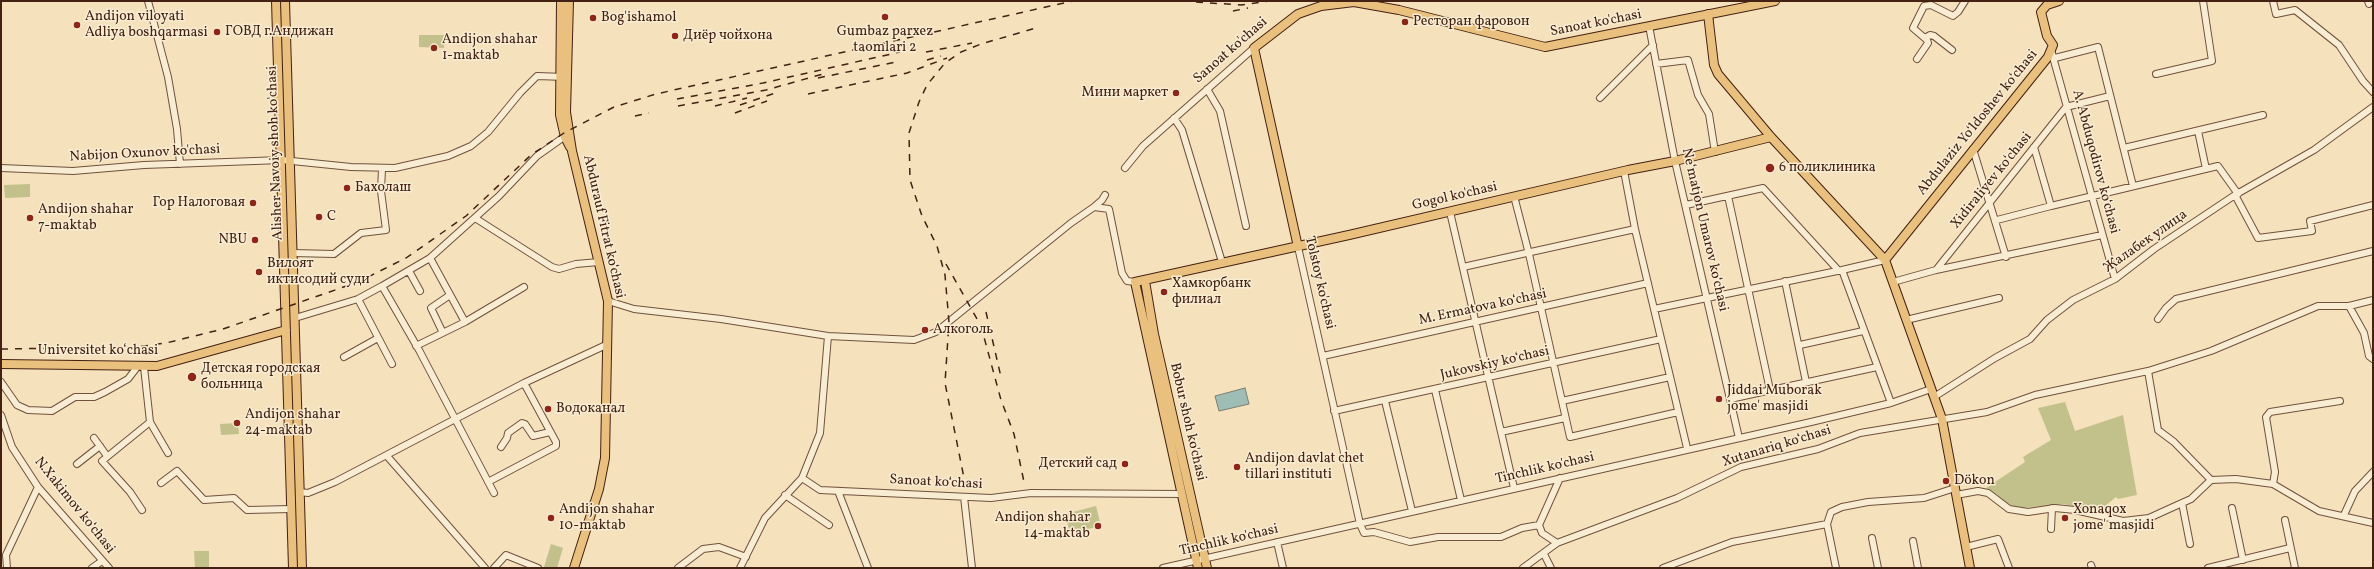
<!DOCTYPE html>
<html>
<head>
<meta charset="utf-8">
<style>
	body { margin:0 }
	#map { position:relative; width:2374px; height:569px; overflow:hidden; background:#f5e1bc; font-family:Vollkorn,serif }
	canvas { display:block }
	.frame { position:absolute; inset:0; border:2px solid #432113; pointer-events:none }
</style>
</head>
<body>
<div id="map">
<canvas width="2374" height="569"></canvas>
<div class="frame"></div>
</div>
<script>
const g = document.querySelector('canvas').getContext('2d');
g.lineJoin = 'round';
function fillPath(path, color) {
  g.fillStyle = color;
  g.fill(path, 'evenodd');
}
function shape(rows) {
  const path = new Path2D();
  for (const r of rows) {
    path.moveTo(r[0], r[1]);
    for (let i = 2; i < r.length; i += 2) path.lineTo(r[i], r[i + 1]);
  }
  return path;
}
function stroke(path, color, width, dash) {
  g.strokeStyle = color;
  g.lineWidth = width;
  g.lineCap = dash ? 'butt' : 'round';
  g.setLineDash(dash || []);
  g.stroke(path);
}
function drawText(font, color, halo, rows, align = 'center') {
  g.font = font + ' Vollkorn,serif';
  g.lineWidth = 3;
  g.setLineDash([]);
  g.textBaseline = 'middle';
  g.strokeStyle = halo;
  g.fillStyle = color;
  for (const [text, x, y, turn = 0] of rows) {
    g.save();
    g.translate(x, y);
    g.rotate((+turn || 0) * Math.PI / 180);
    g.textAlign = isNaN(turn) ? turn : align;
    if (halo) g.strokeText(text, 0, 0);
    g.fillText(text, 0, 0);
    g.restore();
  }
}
const green = shape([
	[419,35,445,35,444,48,419,47],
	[30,184,30,197,5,198,4,185],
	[2065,402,2075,431,2123,415,2137,495,2118,499,2116,497,2099,511,2063,504,2022,508,2005,504,1996,494,1986,488,2025,462,2023,457,2051,440,2038,408],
	[238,423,239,434,221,435,220,424],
	[1096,506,1101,526,1070,533,1065,514],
	[551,544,563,548,557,568,544,567],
	[194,551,209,551,209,568,195,568]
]);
const water = shape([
	[1245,388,1249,404,1219,411,1215,396,1245,388]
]);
const minor = shape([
	[148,1,168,77,177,129,180,164],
	[2273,1,2276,14,2295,10,2339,45,2363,81,2373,92],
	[2368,1,2369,4],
	[1649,26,1675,161,1739,438],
	[1925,38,1930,35,1934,36,1952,50],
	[2051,50,2115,279],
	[2055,58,2098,47,2133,186],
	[1917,59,1928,43,1927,40,1913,28,1924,6,1931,5,1953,16,1958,12,1965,1],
	[1656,64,1688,60,1698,95,1709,114,1715,152],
	[2156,74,2212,61,2203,1],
	[1207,89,1220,111,1246,226],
	[1600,98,1653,45],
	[1174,118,1182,130,1222,262],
	[2198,131,2206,169],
	[2124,148,2263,115],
	[1973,149,2006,257],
	[1,168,73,171,144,165,282,160,351,167,395,168,448,156,471,146,488,132,520,93,537,76,565,77],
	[1125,168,1143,146,1254,48],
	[1624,171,1635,229,1687,448],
	[2235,195,2258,238,2312,231,2310,221,2373,205],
	[1514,196,1529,254,1570,437,1678,412],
	[1728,196,1770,390],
	[1686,205,1763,188,1838,270],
	[2051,206,2218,166,2238,194],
	[1094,207,1102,200,1105,195],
	[1450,212,1514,488],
	[475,218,552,267,559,269,576,264,599,262],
	[1997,220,2051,206,2034,147],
	[1298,247,1360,524,1364,533,1374,532,1410,542,1438,537,1501,537,1522,528,1539,525],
	[293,253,334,254,361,233,386,230,381,191,382,169],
	[430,258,465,322],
	[1463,267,1635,229],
	[1842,270,1885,260],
	[1936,270,2066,107,2110,96],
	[409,271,420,291],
	[1785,281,1806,382],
	[1893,282,1936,270,2102,235],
	[358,299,392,364],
	[608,301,634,309,721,319,828,336,914,340,936,332,1071,223,1094,207,1109,209,1122,273,1127,281,1135,282],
	[2349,306,2364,333,2369,356,2373,359],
	[1654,309,1842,270,1891,403],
	[295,318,358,299,382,286],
	[2158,319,2166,308,2176,299,2373,251],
	[1906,320,1999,298],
	[442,331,431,308,450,295],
	[1800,345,1863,331],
	[416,346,465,322,524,287],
	[1323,356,1648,283],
	[344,357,378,338],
	[144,367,150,422,168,453],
	[2148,371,2158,430,2174,442,2211,480,2236,479,2273,484,2319,511,2373,523],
	[1,382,17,405,28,410,52,411,75,397,94,397,105,392,128,379,138,366],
	[1435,390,1461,500],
	[1934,397,1995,358,2030,339,2047,320,2073,300,2115,279,2154,249,2235,195,2314,150,2373,107],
	[1730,399,1877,367],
	[1385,401,1412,511],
	[1562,401,1670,377],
	[1334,411,1661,339],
	[1,415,12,447,38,487,109,568],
	[1501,432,1565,418],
	[94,438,107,456],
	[501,447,507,438,508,433,522,423,525,424,533,436,550,432],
	[387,456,485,568],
	[77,464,100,446],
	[802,478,820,433,828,336],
	[488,482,556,446,556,442,524,383],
	[161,483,177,471,204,500,234,498,247,510,291,509],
	[2273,484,2275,472,2266,417,2270,412,2340,401],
	[838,491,868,568],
	[300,492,308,493,335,482,524,383,606,345],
	[494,493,419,350,382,286,430,258,499,196,537,156,561,139],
	[785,495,829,525],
	[1956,495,1978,491,1988,493,2009,509,2028,512,2055,508,2075,510,2123,521,2149,518,2182,503,2191,499,2211,480],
	[964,497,972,568],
	[2182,503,2190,544],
	[2232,508,2243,560],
	[142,510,130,492,102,461,150,422],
	[2344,515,2355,491,2373,472],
	[2285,520,2295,568],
	[2051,529,2052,508],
	[1872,538,1878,568],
	[1913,541,1918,568],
	[1277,542,1283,568],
	[1557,543,1542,533,1539,525,1560,478],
	[1966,547,1998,539,2009,568],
	[1544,554,1551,568],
	[2091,565,2092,568],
	[7,568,6,555,38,487],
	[92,568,102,561],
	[494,568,506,555,538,568],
	[678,568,703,549,719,547,746,557],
	[740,568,765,518,802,478,820,490,991,498,1031,493,1182,494],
	[1163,568,1811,422,1891,403,1931,389],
	[1523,568,1557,543,1677,498,1741,467,1818,449,1860,433,1987,412,2035,395,2148,371,2211,351,2318,306,2349,306,2373,300],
	[1663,568,1732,542,1827,524],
	[1836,568,1827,524,1831,512,1842,507,1868,502,1924,498,1955,488],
	[2208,568,2290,548]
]);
const major = shape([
	[276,1,293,568],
	[285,1,302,568],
	[561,1,560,115,565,137,570,147],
	[569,1,566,112,572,151,608,301,605,458,599,489,574,568],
	[1708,14,1714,65,1718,74,1771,137,1885,260,1942,419,1970,568],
	[1298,247,1254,48,1298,14,1321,6,1354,2,1399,10,1545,47,1775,1],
	[1885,260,2048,57,2053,45,2047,36,2041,12,2047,5,2059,1],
	[1145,281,1154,334,1207,568],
	[1,364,157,366,286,330],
	[1198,568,1135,282,1349,235,1628,170,1675,161,1771,137]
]);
const rail = shape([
	[1196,2,1241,5,1269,1],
	[1233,11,1248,8],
	[926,52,972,43],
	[927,60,941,56],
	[818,78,896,62],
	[808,94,907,73,947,58],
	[677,99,763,83,900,52],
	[740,105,778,92],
	[678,106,766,90,823,74],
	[715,106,747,98],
	[735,113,767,101],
	[635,116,649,113],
	[946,264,981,326,1001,400,1014,434,1024,482],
	[986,312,1001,377],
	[1,349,137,347,166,343,223,329,358,282,406,258,466,216,531,155,564,133,614,107,656,94,1073,1],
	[966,488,945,383,949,322,945,275,937,246,922,216,910,180,909,133,919,102,927,85,945,63,961,52,981,44,1036,28]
]);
const markers = [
	[885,17,4,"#8f2418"],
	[593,18,4,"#8f2418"],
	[1405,22,4,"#8f2418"],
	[77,25,4,"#8f2418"],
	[217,32,4,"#8f2418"],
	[675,36,4,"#8f2418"],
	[434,48,4,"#8f2418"],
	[1176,93,4,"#8f2418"],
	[1770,168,5,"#8f2418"],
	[347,188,4,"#8f2418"],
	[253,203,4,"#8f2418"],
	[319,217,4,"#8f2418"],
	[30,218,4,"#8f2418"],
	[255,240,4,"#8f2418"],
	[259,272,4,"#8f2418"],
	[1164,292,4,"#8f2418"],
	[925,330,4,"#8f2418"],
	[192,377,5,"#8f2418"],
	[1719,399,4,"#8f2418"],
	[548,409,4,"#8f2418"],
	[237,423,4,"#8f2418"],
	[1125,464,4,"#8f2418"],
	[1237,467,4,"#8f2418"],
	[1946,481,4,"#8f2418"],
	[551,518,4,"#8f2418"],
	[2065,518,4,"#8f2418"],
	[1098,526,4,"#8f2418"]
];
const poiNames = [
	["Andijon viloyati",85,17],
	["Adliya boshqarmasi",85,33],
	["Bog'ishamol",601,18],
	["Ресторан фаровон",1413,22],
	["ГОВД г.Андижан",225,32],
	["Gumbaz parxez",885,32,"center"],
	["taomlari 2",885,48,"center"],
	["Диёр чойхона",683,36],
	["Andijon shahar",442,40],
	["1-maktab",442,56],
	["Мини маркет",1168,93,"right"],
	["6 поликлиника",1779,168],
	["Бахолаш",355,188],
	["Гор Налоговая",245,203,"right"],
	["Andijon shahar",38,210],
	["7-maktab",38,226],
	["С",327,217],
	["NBU",247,240,"right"],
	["Вилоят",267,264],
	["иктисодий суди",267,280],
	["Хамкорбанк",1172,284],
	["филиал",1172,300],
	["Алкоголь",933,330],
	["Детская городская",201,369],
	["больница",201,385],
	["Jiddai Muborak",1727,391],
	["jome' masjidi",1727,407],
	["Водоканал",556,409],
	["Andijon shahar",245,415],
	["24-maktab",245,431],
	["Andijon davlat chet",1245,459],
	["tillari instituti",1245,475],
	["Детский сад",1117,464,"right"],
	["Dökon",1954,481],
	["Andijon shahar",559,510],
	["10-maktab",559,526],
	["Xonaqox",2073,510],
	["jome' masjidi",2073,526],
	["Andijon shahar",1090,518,"right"],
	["14-maktab",1090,534,"right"]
];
const streetNames = [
	["Sanoat ko'chasi",1596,24,-11],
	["Sanoat ko'chasi",1231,51,-41],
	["Abdulaziz Yoʻldoshev koʻchasi",1978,123,-51],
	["Alisher Navoiy shoh ko'chasi",276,153,-92],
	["Nabijon Oxunov ko'chasi",145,154,-3],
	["A. Abduqodirov koʻchasi",2095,162,75],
	["Xidiraliyev koʻchasi",1992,181,-51],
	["Gogol ko'chasi",1455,197,-13],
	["Abdurauf Fitrat koʻchasi",603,227,77],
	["Neʻmatjon Umarov koʻchasi",1704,230,77],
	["Жалабек улица",2146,242,-35],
	["Tolstoy ko'chasi",1319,283,77],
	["M. Ermatova koʻchasi",1483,308,-12],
	["Universitet kо‘chasi",98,351],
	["Jukovskiy koʻchasi",1495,364,-13],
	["Bobur shoh ko'chasi",1187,422,77],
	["Xutanariq koʻchasi",1777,447,-17],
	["Tinchlik ko'chasi",1545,469,-13],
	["Sanoat koʻchasi",936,483,3],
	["N.Xakimov koʻchasi",74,506,51],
	["Tinchlik ko'chasi",1229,541,-13]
];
fillPath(green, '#c2c18c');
fillPath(water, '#9dbdb5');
stroke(water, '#797f74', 1);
stroke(minor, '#70513d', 8);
stroke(major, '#432113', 10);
stroke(minor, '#f8ecd3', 6);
stroke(major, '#eac07e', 8);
stroke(rail, '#432113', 1.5, [7, 7]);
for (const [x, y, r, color] of markers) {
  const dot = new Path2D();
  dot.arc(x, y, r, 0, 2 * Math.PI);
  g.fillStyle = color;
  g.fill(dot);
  stroke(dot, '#f8ecd3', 1.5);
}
drawText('14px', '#432113', '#f8ecd3', poiNames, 'left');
drawText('14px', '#432113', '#f8ecd3', streetNames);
</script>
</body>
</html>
